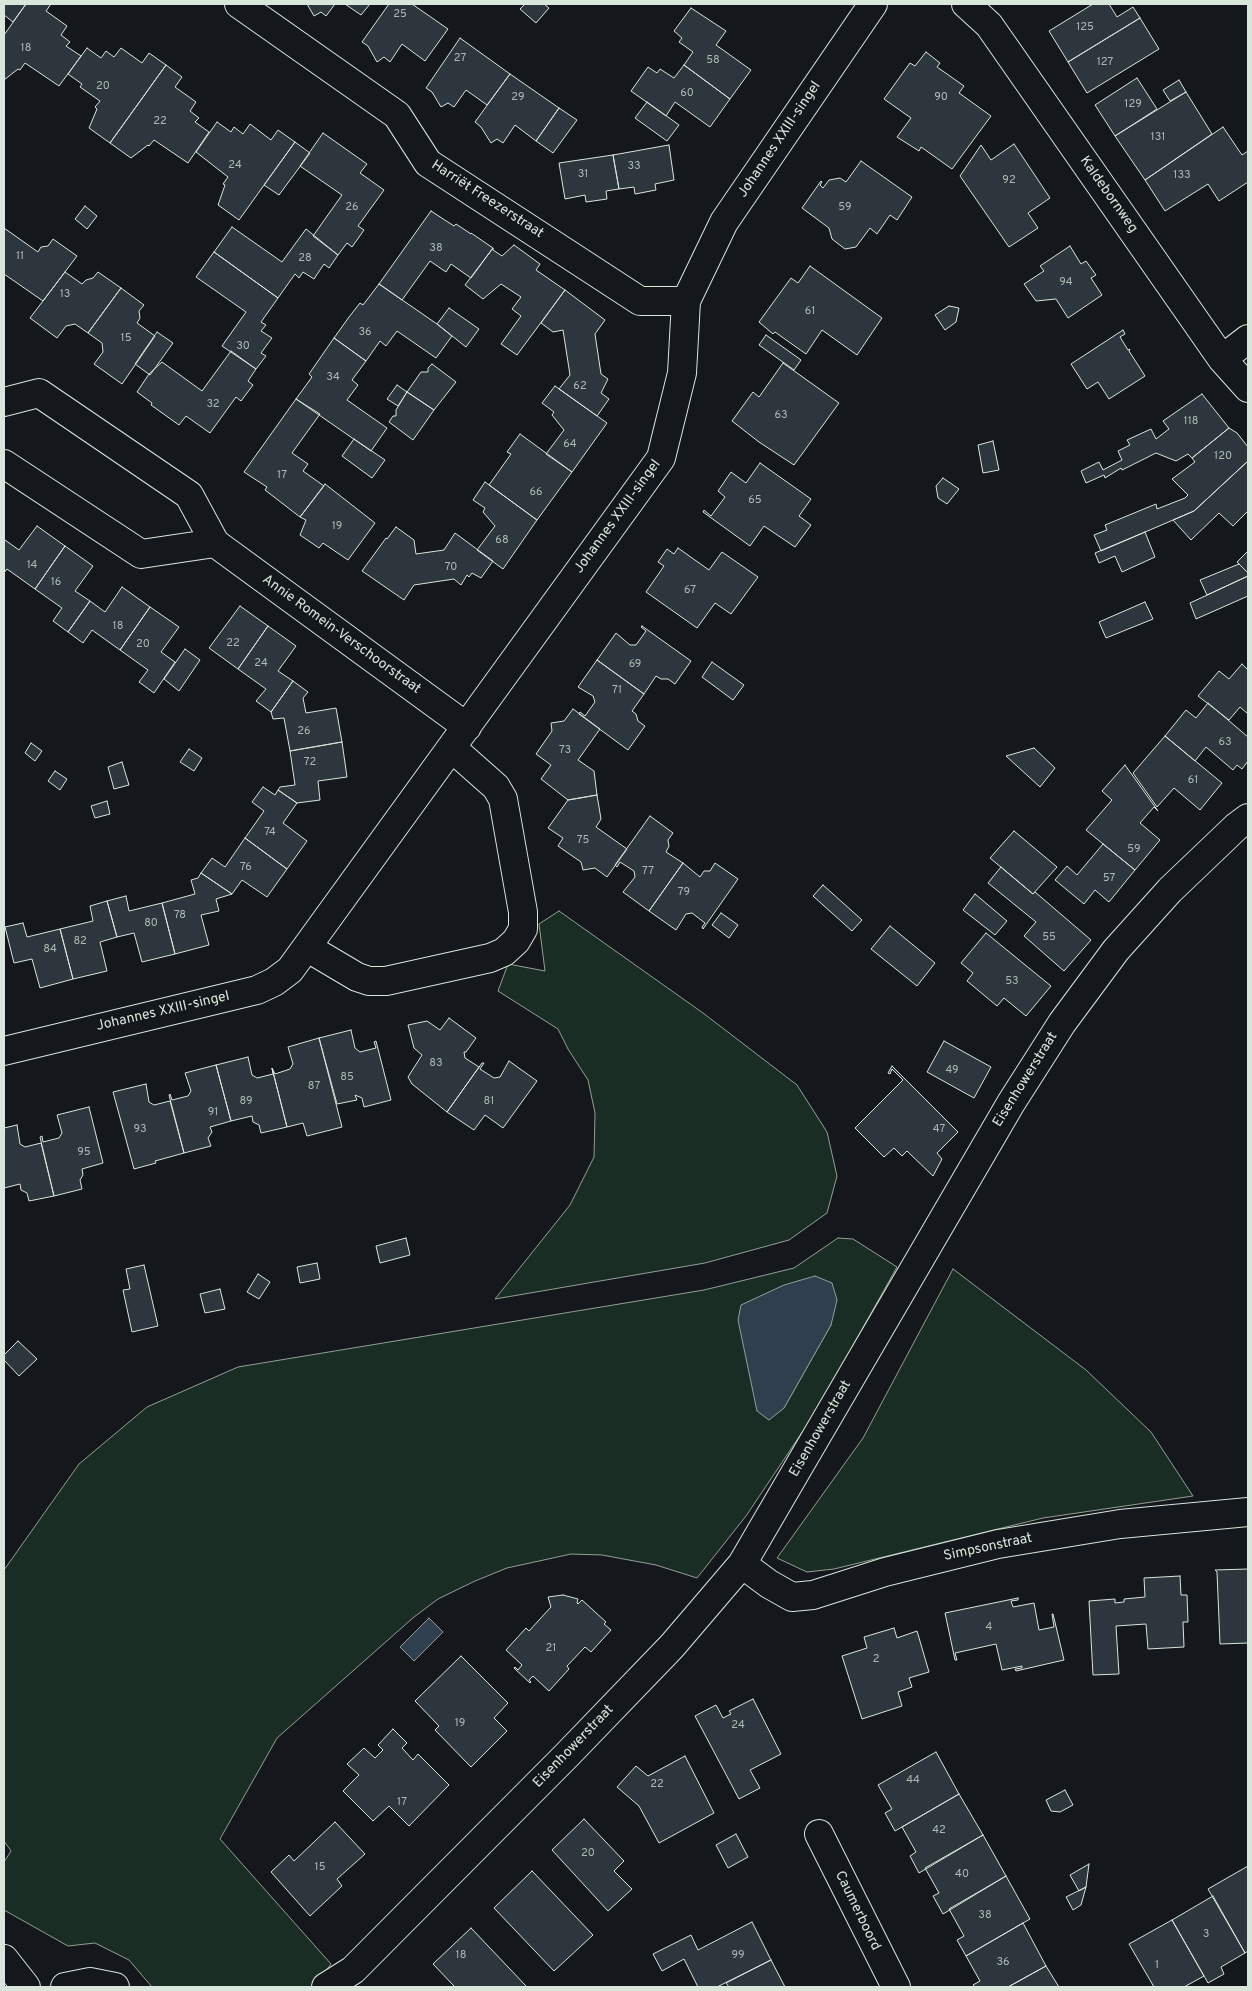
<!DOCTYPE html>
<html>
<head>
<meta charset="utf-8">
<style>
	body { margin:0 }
	#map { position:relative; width:1252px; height:1991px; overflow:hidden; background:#14181c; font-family:Overpass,sans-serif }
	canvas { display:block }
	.frame { position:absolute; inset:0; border:5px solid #d8e6dc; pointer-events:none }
</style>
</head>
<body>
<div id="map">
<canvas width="1252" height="1991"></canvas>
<div class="frame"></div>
</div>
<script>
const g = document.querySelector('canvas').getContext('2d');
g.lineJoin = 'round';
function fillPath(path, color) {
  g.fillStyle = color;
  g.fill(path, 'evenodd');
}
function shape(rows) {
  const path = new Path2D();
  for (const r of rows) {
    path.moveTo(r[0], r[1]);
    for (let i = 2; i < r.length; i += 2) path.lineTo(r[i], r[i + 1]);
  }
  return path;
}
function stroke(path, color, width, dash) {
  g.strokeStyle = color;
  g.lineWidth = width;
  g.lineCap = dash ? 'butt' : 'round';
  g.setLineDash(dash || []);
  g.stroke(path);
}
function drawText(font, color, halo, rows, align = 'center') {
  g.font = font + ' Overpass,sans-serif';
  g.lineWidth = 4;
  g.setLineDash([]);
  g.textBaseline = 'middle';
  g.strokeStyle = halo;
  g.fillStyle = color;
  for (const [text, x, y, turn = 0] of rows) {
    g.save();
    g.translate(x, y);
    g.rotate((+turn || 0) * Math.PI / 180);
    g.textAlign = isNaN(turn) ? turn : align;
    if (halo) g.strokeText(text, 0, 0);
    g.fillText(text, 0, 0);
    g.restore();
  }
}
const green = shape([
	[559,911,703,1013,797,1085,827,1132,837,1176,827,1213,789,1240,705,1263,495,1299,570,1205,594,1157,595,1113,588,1080,568,1049,558,1029,498,991,508,964,545,971,539,924,559,911],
	[838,1238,853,1239,897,1267,815,1413,746,1516,697,1578,656,1565,602,1555,571,1554,507,1568,475,1581,438,1599,414,1617,277,1738,220,1839,331,1964,316,1984,311,1987,152,1987,129,1960,95,1943,68,1946,4,1910,4,1862,11,1851,4,1841,4,1570,79,1464,147,1407,238,1367,704,1290,794,1268,838,1238],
	[831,1325,784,1408,768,1420,831,1325],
	[953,1269,1086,1370,1151,1432,1193,1496,1043,1518,834,1569,807,1572,777,1558,863,1438,953,1269]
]);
const water = shape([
	[815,1276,832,1283,837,1300,831,1325,784,1408,769,1420,757,1411,738,1320,741,1305,784,1285,815,1276],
	[429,1618,443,1632,414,1661,400,1647,429,1618]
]);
const building = shape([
	[4,4,26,4,13,22,4,15,4,4],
	[26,4,51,4,46,11,67,26,61,35,70,42,66,46,81,56,59,86,25,63,20,70,18,69,4,80,4,35,26,4],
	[307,4,335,4,326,16,321,12,314,16,307,4],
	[345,4,370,4,361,15,345,4],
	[389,4,412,4,448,29,425,61,402,44,390,62,384,57,377,62,368,46,362,42,389,4],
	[525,4,544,4,549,8,536,23,520,9,525,4],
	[1093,4,1109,4,1117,17,1133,7,1140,18,1068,62,1049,31,1093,4],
	[691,8,726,31,716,45,751,70,730,99,684,65,693,52,679,42,682,38,674,31,691,8],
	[1140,18,1159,49,1087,93,1068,62,1140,18],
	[460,38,510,74,487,105,466,90,454,107,448,103,441,107,432,92,426,88,460,38],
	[87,48,101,58,106,51,114,57,121,48,142,63,149,53,166,65,110,143,89,128,97,109,95,107,100,101,80,87,82,84,68,74,87,48],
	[926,52,940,63,937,67,964,86,959,93,991,116,952,169,921,147,919,151,897,137,911,118,884,99,910,63,915,66,926,52],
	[166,65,182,77,175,87,196,102,190,111,199,118,195,122,209,132,188,163,154,140,149,146,148,145,131,158,110,143,166,65],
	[684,65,730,99,710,127,675,102,666,116,631,91,648,67,657,73,660,69,674,78,684,65],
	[510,74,559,108,536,141,515,125,503,143,497,139,491,143,481,127,475,122,510,74],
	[1137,78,1157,109,1115,136,1095,105,1137,78],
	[1179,80,1186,92,1170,101,1163,90,1179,80],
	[1186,92,1212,134,1145,180,1115,136,1186,92],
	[647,102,679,125,667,141,635,118,647,102],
	[559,108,577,120,553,153,536,141,559,108],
	[217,122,231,132,234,127,243,134,250,124,271,140,278,130,295,142,239,220,218,205,225,185,223,184,228,177,196,152,217,122],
	[1223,127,1242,155,1248,151,1248,182,1219,201,1208,184,1165,211,1145,180,1223,127],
	[323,133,367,164,360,173,384,190,358,226,364,230,352,247,347,243,338,255,313,236,342,195,300,166,323,133],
	[295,142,310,153,279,195,264,185,295,142],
	[1014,144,1050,198,1028,213,1038,228,1009,247,960,176,981,145,991,160,1014,144],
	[669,145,674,180,655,184,656,190,635,194,634,187,619,189,613,155,669,145],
	[613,155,619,189,606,191,607,199,586,202,585,195,565,199,559,163,613,155],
	[861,161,912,197,897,220,890,215,877,234,870,228,856,247,845,249,832,239,829,228,802,208,821,181,822,182,820,185,823,188,829,180,840,178,846,182,861,161],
	[85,206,97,216,87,229,75,219,85,206],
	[431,211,454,226,456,224,471,234,471,233,493,248,471,278,451,264,446,272,430,261,402,300,379,284,431,211],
	[232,227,282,262,306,229,338,255,329,268,324,264,314,279,303,272,299,278,295,274,278,298,214,252,232,227],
	[4,228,38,252,41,247,48,246,53,239,77,256,43,301,4,274,4,228],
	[514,245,540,264,536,270,565,290,517,355,501,344,521,316,512,309,521,297,501,284,483,299,465,285,493,248,493,250,502,256,514,245],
	[1070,246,1081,264,1086,261,1096,275,1091,278,1102,295,1068,318,1056,299,1036,301,1024,284,1044,271,1040,266,1070,246],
	[214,252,278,298,261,322,266,325,261,331,272,338,261,353,266,356,256,369,222,346,246,312,196,277,214,252],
	[810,266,882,318,857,355,822,330,806,354,775,332,773,334,759,322,791,278,798,283,810,266],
	[65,272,82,284,86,280,93,278,98,272,121,288,88,333,75,324,66,326,57,338,30,318,65,272],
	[379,284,437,324,452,336,436,358,397,331,386,346,380,341,366,361,334,338,349,317,360,303,363,305,379,284],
	[121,288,144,305,139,311,140,318,137,323,155,336,122,384,94,364,103,352,102,343,88,333,121,288],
	[565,290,605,320,595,334,601,374,608,379,601,393,609,399,597,416,559,389,570,375,563,330,553,332,541,323,565,290],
	[949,306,959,308,956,322,945,330,935,315,949,306],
	[449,308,479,329,466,347,437,324,449,308],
	[1123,330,1125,334,1120,337,1128,350,1130,349,1129,351,1145,376,1109,399,1098,382,1087,389,1071,364,1123,330],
	[157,332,173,343,150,375,135,364,157,332],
	[766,335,801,360,794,370,759,345,766,335],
	[334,338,366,361,352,380,358,385,347,400,387,428,371,451,296,399,312,377,309,374,334,338],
	[231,351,256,369,248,381,253,385,241,401,236,397,210,433,186,416,179,425,151,405,152,403,137,392,149,374,162,362,202,391,231,351],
	[783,363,839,403,794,465,759,442,732,421,753,392,759,397,783,363],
	[432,364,456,382,434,410,407,392,421,372,428,372,428,368,432,364],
	[397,385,407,392,398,406,387,399,397,385],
	[555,386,607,423,572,472,546,454,564,430,552,415,554,412,542,403,555,386],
	[407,392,434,410,413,440,389,422,393,416,396,416,396,410,407,392],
	[1202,394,1229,428,1192,458,1188,454,1176,461,1156,453,1122,470,1121,468,1105,478,1104,475,1086,483,1081,471,1099,462,1103,470,1122,460,1118,451,1130,445,1127,440,1151,429,1156,439,1169,429,1163,421,1202,394],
	[296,399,320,414,292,453,308,464,303,471,324,486,300,517,265,490,267,487,244,472,296,399],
	[1229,428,1237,433,1248,447,1248,461,1194,511,1101,551,1094,535,1107,530,1105,525,1156,504,1157,509,1185,498,1188,495,1172,479,1195,462,1192,458,1229,428],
	[520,434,572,472,537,520,489,485,511,454,507,452,520,434],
	[354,439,385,460,372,478,342,456,354,439],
	[993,441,999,470,983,473,978,445,993,441],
	[1248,461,1248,511,1233,526,1219,513,1191,540,1173,520,1194,511,1248,461],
	[760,463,811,499,799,516,811,525,795,547,764,526,750,546,703,512,704,510,711,516,725,497,718,491,731,472,746,483,760,463],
	[943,478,959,489,947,504,938,498,936,486,943,478],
	[485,482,537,520,503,569,477,550,495,526,483,512,485,508,473,500,485,482],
	[325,484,375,523,348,560,323,543,319,548,300,535,306,520,300,517,325,484],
	[37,526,65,546,35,589,7,569,4,573,4,541,5,540,19,550,37,526],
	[396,527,414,540,416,554,444,550,455,533,493,561,481,578,472,573,469,577,467,575,461,585,454,579,414,585,404,600,362,571,386,538,387,539,396,527],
	[1145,532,1155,557,1122,572,1115,556,1099,563,1095,553,1145,532],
	[65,546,93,566,75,591,90,601,68,632,53,621,62,608,35,589,65,546],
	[678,548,709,570,722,552,758,577,731,614,715,603,697,628,646,592,664,566,658,562,667,549,674,554,678,548],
	[1248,551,1248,573,1237,562,1248,551],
	[1239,564,1248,573,1248,576,1207,595,1200,580,1239,564],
	[1248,576,1248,596,1196,619,1190,603,1248,576],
	[122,587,150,607,120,650,92,630,83,643,68,632,90,601,105,612,122,587],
	[1145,602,1153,619,1106,638,1099,622,1145,602],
	[240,606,268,626,238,669,209,648,240,606],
	[150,607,179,627,161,652,175,662,154,693,139,682,148,670,120,650,150,607],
	[268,626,296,646,278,671,293,681,271,712,256,701,266,689,238,669,268,626],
	[642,626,691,661,675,684,668,679,661,679,656,676,644,694,597,660,616,633,630,645,636,645,646,631,641,627,642,626],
	[185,649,200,660,179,691,164,679,185,649],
	[597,660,644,694,632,711,636,714,638,721,645,726,628,750,579,714,580,712,585,716,595,702,593,696,578,687,597,660],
	[712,662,744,685,733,700,702,677,712,662],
	[1242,664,1248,670,1248,714,1240,707,1229,720,1198,696,1219,671,1229,679,1242,664],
	[293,681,308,692,303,698,306,713,336,708,342,742,290,751,284,718,273,719,271,712,293,681],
	[1208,703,1248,737,1248,761,1242,769,1237,765,1233,770,1206,747,1195,761,1165,736,1186,710,1196,718,1208,703],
	[573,709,600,729,578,760,594,771,597,795,568,800,541,779,551,765,536,754,552,731,551,723,564,721,573,709],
	[1165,736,1222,783,1200,810,1174,788,1157,807,1133,773,1165,736],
	[342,742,347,777,318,781,320,800,297,803,278,790,280,787,295,785,290,751,342,742],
	[31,743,42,751,35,761,25,753,31,743],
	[1034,748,1055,768,1040,787,1006,756,1034,748],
	[189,749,202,758,194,771,180,762,189,749],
	[122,762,129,785,114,789,108,767,122,762],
	[1125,765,1158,811,1154,807,1140,823,1160,840,1135,870,1086,830,1112,800,1102,791,1125,765],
	[55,771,67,779,60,790,48,781,55,771],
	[263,787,275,795,278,790,297,803,283,823,307,841,287,869,245,838,264,811,252,802,263,787],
	[597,795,601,819,596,827,627,849,607,877,595,868,583,870,581,862,558,846,563,838,548,828,568,800,597,795],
	[107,801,110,814,95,818,91,806,107,801],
	[650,816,673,833,668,840,669,846,666,852,683,863,649,911,623,892,635,877,634,871,620,862,617,867,615,865,650,816],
	[1014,831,1057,867,1033,894,990,858,1014,831],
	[245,838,287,869,267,897,242,880,232,894,201,873,212,858,225,867,245,838],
	[1103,844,1135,870,1109,902,1095,890,1084,904,1055,880,1067,866,1077,875,1103,844],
	[683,863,700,877,704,871,710,871,715,863,738,879,703,929,702,927,705,923,692,913,686,914,676,930,649,911,683,863],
	[1001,867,1033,894,1035,892,1091,940,1064,971,1024,936,1036,922,988,883,1001,867],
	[201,873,232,894,216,899,219,911,201,915,209,945,175,954,162,903,195,894,191,880,198,878,201,873],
	[823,885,862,920,852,931,813,896,823,885],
	[975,894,1007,921,995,935,963,910,975,894],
	[126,896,129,911,162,903,175,954,142,962,134,933,117,937,107,901,126,896],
	[107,901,117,937,100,942,107,971,73,979,60,929,93,921,90,906,107,901],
	[721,913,738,925,729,938,712,925,721,913],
	[23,923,27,937,60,929,73,979,40,988,32,959,14,963,5,927,23,923],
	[890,926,935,963,917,986,871,949,890,926],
	[986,933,1051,986,1026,1016,1004,998,997,1006,967,981,973,973,961,963,986,933],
	[449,1018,476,1038,466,1052,464,1052,465,1058,479,1067,447,1112,412,1084,408,1077,422,1055,414,1048,408,1025,427,1021,440,1030,449,1018],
	[351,1030,355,1048,360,1052,376,1048,374,1042,376,1041,391,1100,364,1107,362,1098,355,1095,357,1100,337,1104,319,1038,351,1030],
	[319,1038,342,1127,307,1136,303,1123,287,1127,272,1068,275,1074,290,1069,293,1064,288,1047,319,1038],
	[944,1041,991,1067,974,1098,927,1072,944,1041],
	[248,1057,252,1075,257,1078,273,1074,272,1068,287,1127,261,1133,259,1125,253,1122,252,1116,231,1121,216,1065,248,1057],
	[509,1061,537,1081,503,1128,485,1115,474,1130,447,1112,482,1063,484,1063,480,1069,494,1078,500,1077,509,1061],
	[216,1065,231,1121,210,1127,212,1132,208,1138,211,1146,184,1153,169,1095,170,1094,172,1100,188,1096,191,1091,185,1073,216,1065],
	[892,1066,958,1132,937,1153,942,1159,933,1176,907,1151,902,1156,894,1148,884,1157,855,1128,903,1080,892,1069,890,1074,888,1073,892,1066],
	[146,1084,149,1102,154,1105,170,1101,184,1153,155,1161,156,1163,134,1169,113,1092,146,1084],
	[89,1107,103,1163,82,1169,83,1175,80,1180,82,1189,54,1196,40,1137,42,1136,43,1142,59,1138,62,1133,57,1115,89,1107],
	[17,1125,20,1144,25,1147,41,1143,54,1196,29,1201,27,1193,21,1190,20,1184,4,1188,4,1128,17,1125],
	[406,1238,410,1255,380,1263,376,1246,406,1238],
	[317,1263,320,1279,300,1283,297,1267,317,1263],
	[144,1265,158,1326,132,1332,123,1290,130,1289,126,1269,144,1265],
	[258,1274,270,1282,259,1299,247,1292,258,1274],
	[220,1289,225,1309,205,1313,200,1294,220,1289],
	[18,1341,37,1359,19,1376,4,1360,4,1355,18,1341],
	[1248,1569,1248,1643,1220,1644,1217,1572,1215,1570,1248,1569],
	[1180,1576,1181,1595,1187,1595,1188,1622,1183,1622,1184,1647,1148,1649,1146,1624,1116,1626,1119,1674,1093,1675,1089,1601,1115,1599,1115,1603,1124,1602,1124,1599,1145,1597,1144,1578,1180,1576],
	[563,1595,578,1599,577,1603,578,1604,582,1600,606,1622,604,1624,611,1630,591,1652,585,1647,567,1666,569,1669,549,1691,533,1676,529,1680,531,1682,530,1683,514,1668,515,1667,518,1670,522,1665,506,1650,526,1628,529,1631,551,1607,548,1597,563,1595],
	[1018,1598,1018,1600,1011,1601,1013,1607,1034,1603,1039,1630,1054,1627,1052,1614,1053,1614,1064,1660,1016,1671,1015,1669,1022,1668,1022,1666,1002,1670,996,1644,955,1653,957,1660,955,1660,945,1613,1018,1598],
	[894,1628,897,1638,917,1631,929,1672,909,1678,912,1687,898,1692,902,1706,862,1719,842,1656,867,1648,864,1637,894,1628],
	[461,1656,508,1703,494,1718,507,1731,471,1767,435,1730,439,1726,415,1701,461,1656],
	[753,1699,781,1754,750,1770,760,1788,739,1799,695,1716,716,1705,723,1718,731,1714,729,1711,753,1699],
	[393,1729,407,1743,402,1748,413,1760,418,1754,449,1785,409,1826,389,1806,373,1821,343,1791,359,1775,347,1764,364,1748,375,1758,383,1750,378,1745,393,1729],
	[936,1752,959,1794,895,1831,885,1813,892,1809,878,1785,936,1752],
	[685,1756,714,1813,659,1843,639,1806,617,1787,636,1766,648,1776,685,1756],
	[1065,1790,1073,1805,1060,1812,1051,1811,1046,1800,1065,1790],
	[959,1794,983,1835,919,1873,910,1856,916,1852,902,1827,959,1794],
	[584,1819,624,1861,614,1871,632,1889,608,1911,552,1850,584,1819],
	[335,1822,365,1854,337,1879,342,1886,310,1916,271,1872,289,1855,294,1861,335,1822],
	[736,1834,748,1857,728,1868,716,1845,736,1834],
	[983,1835,1006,1876,943,1914,933,1896,939,1893,925,1868,983,1835],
	[1089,1864,1086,1887,1079,1891,1070,1875,1089,1864],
	[1248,1866,1248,1951,1245,1953,1208,1889,1248,1866],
	[532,1871,593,1935,554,1971,494,1908,532,1871],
	[1006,1876,1030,1919,966,1956,957,1940,964,1936,949,1909,1006,1876],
	[1086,1887,1081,1905,1073,1910,1066,1897,1086,1887],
	[1213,1896,1245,1953,1221,1967,1224,1974,1208,1983,1172,1920,1213,1896],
	[1172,1920,1204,1976,1184,1987,1154,1987,1129,1944,1172,1920],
	[752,1922,771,1960,717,1987,698,1987,684,1959,662,1971,653,1954,691,1935,698,1950,752,1922],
	[1023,1923,1046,1966,1008,1987,975,1987,973,1985,980,1981,966,1956,1023,1923],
	[471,1928,527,1987,455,1987,433,1964,471,1928],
	[771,1960,785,1987,729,1987,726,1983,771,1960],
	[1046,1966,1059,1987,1008,1987,1046,1966]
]);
const minor = shape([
	[239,4,397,115,428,163,640,301,686,301],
	[966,4,989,25,1222,359,1248,388],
	[1222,359,1248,339],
	[4,402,39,393,189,495,215,543],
	[4,464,141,554,215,543,467,727],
	[308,948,357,977,369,981,386,981,490,958,504,952,516,941,523,929,523,912,503,799,496,787,452,748],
	[4,1051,257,990,274,982,290,970,661,458,682,373,686,301,724,222,873,4],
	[742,1564,769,1584,792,1597,813,1595,885,1572,998,1544,1120,1524,1248,1512],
	[819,1834,896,1987],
	[326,1987,353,1970,566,1756,672,1646,742,1564,1011,1103,1062,1023,1116,950,1170,890,1236,827,1248,818]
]);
const tertiary = shape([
	[4,1959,26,1987],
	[65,1987,90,1982,115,1987]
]);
const numberNames = [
	["25",400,15],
	["125",1085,28],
	["18",26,49],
	["27",460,59],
	["58",713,61],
	["127",1105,63],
	["20",103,87],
	["60",687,94],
	["29",518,98],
	["90",941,98],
	["129",1133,105],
	["22",160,122],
	["131",1158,138],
	["24",235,166],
	["33",634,167],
	["31",583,175],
	["133",1182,176],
	["92",1009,181],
	["26",352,208],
	["59",845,208],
	["38",436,249],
	["11",20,257],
	["28",305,259],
	["94",1066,283],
	["13",65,295],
	["61",810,312],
	["36",365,333],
	["15",126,339],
	["30",243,347],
	["34",333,378],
	["62",580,387],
	["32",213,405],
	["63",781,416],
	["118",1191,422],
	["64",570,445],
	["120",1223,457],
	["17",282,476],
	["66",536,493],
	["65",755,501],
	["19",337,527],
	["68",502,541],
	["14",32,566],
	["70",451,568],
	["16",56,583],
	["67",690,591],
	["18",118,627],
	["22",233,644],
	["20",143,645],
	["24",261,664],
	["69",635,665],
	["71",617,691],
	["26",304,732],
	["63",1225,743],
	["73",565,751],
	["72",310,763],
	["61",1193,781],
	["74",270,833],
	["75",583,841],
	["59",1134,850],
	["76",246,868],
	["77",648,872],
	["57",1109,879],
	["79",684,893],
	["78",180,916],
	["80",151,924],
	["55",1049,938],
	["82",80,942],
	["84",50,950],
	["53",1012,982],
	["83",436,1064],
	["49",952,1071],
	["85",347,1078],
	["87",314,1087],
	["89",246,1102],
	["81",489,1102],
	["91",213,1113],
	["93",140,1130],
	["47",939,1130],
	["95",84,1153],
	["4",989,1628],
	["21",551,1649],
	["2",876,1660],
	["19",460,1724],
	["24",738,1726],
	["44",913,1781],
	["22",657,1785],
	["17",402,1803],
	["42",939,1831],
	["20",588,1854],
	["15",320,1868],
	["40",962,1875],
	["38",985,1916],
	["3",1206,1935],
	["18",461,1956],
	["99",738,1956],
	["36",1003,1963],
	["1",1157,1966]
];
const streetNames = [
	["Johannes XXIII-singel",780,140,-56],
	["Kaldebornweg",1108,195,55],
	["Harriët Freezerstraat",487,200,33],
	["Johannes XXIII-singel",618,517,-54],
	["Annie Romein-Verschoorstraat",341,635,36],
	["Johannes XXIII-singel",163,1012,-13],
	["Eisenhowerstraat",1026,1080,-58],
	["Eisenhowerstraat",821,1429,-60],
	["Simpsonstraat",988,1548,-12],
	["Eisenhowerstraat",574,1747,-46],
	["Caumerboord",857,1911,64]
];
fillPath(green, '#1a2d24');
stroke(green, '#939e99', 1);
fillPath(water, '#2f3f4d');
stroke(water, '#939e99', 1);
fillPath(building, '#2c363c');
stroke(building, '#d8e6dc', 1);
stroke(minor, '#d8e6dc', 30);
stroke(tertiary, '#d8e6dc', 30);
stroke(minor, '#14181c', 28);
stroke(tertiary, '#14181c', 28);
drawText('11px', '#adbab4', null, numberNames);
drawText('14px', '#d8e6dc', '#14181c', streetNames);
</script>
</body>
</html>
